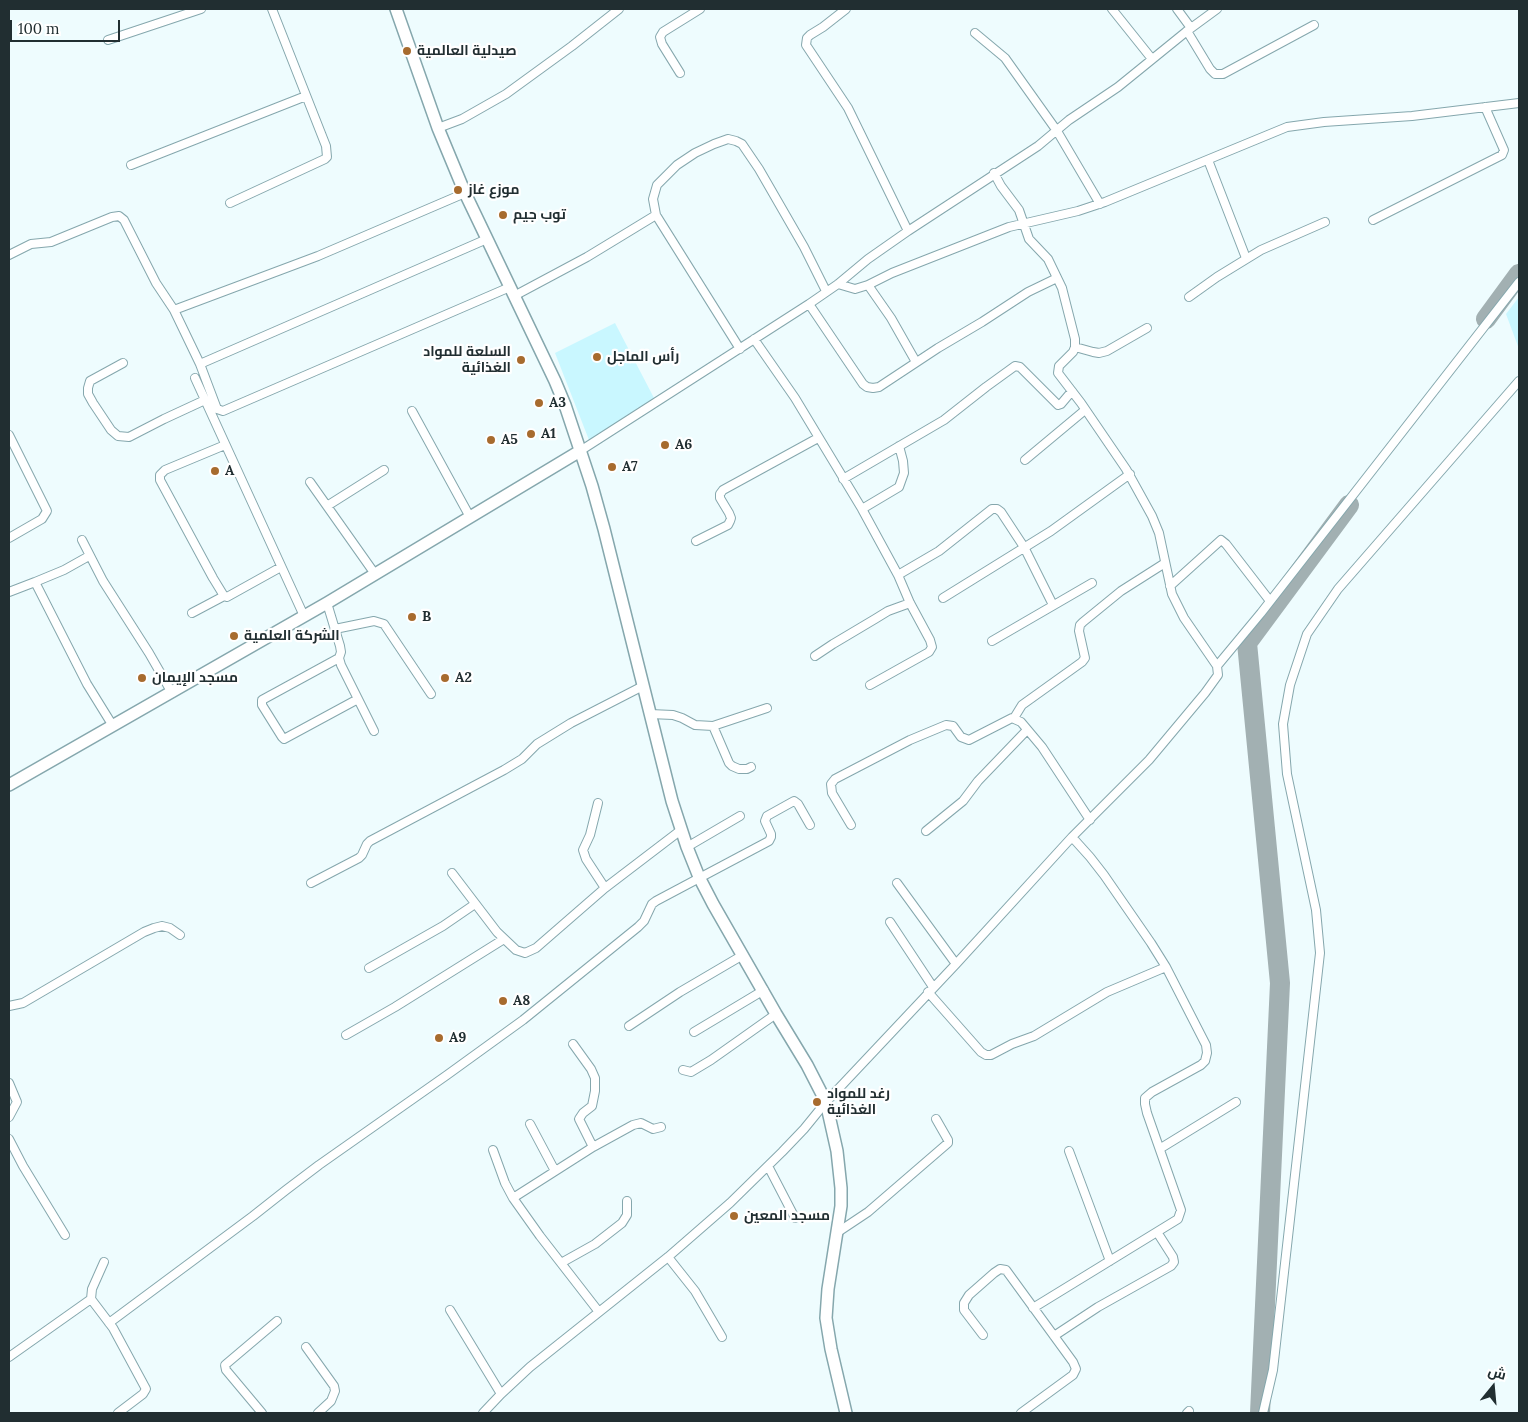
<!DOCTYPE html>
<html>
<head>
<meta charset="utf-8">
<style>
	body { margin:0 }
	#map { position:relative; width:1528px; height:1422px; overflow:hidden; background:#eefcfe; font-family:Lora,Cairo,serif }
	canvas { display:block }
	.frame { position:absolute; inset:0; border:10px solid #212e31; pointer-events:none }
	.north { position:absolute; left:1468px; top:1362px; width:50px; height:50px; -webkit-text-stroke:4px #fff; paint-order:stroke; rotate:17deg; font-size:14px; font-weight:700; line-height:20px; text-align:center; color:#212e31 }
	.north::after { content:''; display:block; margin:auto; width:18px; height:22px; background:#212e31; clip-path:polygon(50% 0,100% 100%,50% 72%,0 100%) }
	.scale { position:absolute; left:10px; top:20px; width:110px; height:22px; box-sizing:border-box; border:2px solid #212e31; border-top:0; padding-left:6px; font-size:15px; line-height:18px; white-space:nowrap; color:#212e31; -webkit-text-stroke:4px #fff; paint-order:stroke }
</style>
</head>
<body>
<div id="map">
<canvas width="1528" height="1422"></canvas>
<div class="frame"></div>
<div class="north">ش</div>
<div class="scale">100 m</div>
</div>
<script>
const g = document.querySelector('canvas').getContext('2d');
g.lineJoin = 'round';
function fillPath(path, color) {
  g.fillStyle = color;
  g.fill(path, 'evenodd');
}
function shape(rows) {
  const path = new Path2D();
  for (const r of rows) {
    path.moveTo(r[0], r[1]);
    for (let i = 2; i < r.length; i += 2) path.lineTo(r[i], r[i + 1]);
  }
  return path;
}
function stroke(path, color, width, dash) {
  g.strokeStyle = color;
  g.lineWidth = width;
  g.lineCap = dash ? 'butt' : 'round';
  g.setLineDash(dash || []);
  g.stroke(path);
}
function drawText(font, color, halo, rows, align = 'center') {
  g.font = font + ' Lora,Cairo,serif';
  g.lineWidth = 4.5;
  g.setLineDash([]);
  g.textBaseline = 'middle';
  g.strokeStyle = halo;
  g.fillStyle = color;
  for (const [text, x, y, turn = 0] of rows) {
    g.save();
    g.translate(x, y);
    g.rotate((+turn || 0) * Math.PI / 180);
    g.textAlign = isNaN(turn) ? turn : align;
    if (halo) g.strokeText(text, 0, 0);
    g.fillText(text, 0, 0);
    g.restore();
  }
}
const built = shape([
	[1519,297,1519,349,1506,314],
	[615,323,654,398,589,440,555,353]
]);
const taxiway = shape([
	[1486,319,1519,274],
	[1260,1413,1280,983,1247,643,1349,505]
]);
const street = shape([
	[846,9,823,27,810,35,807,38,806,45,848,108,908,231],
	[1112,9,1152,59],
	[1177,9,1191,28],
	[1187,31,1210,69,1215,74,1223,74,1314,25],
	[975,33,1005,58,1057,131,1100,204],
	[108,40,201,9],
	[680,73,662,44,660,37,663,32,700,9],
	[438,128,462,119,506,94,572,46,619,9],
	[1208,160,1246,258],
	[131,165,306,96],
	[230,203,325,159,327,157,326,146,272,9],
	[1373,220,1502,155,1504,150,1485,107],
	[9,255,31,244,51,242,112,217,119,216,124,220,156,283,174,310,318,256,465,193],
	[838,284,855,289,868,285,892,273,1009,227,1078,211,1105,202,1287,127,1324,122,1412,116,1519,103],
	[868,285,891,318,916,362],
	[514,296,587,257,656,215],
	[1189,297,1217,277,1261,250,1325,222],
	[809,304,863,384,867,387,873,388,879,387,938,348,982,322,1028,292,1057,278],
	[174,310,200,364,217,409,223,411,510,287],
	[754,339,795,398,862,509,898,575,910,603,930,640,932,647,929,652,870,685],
	[1075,347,1093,352,1099,353,1107,351,1147,328],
	[740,349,656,215,653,199,657,185,677,165,695,153,714,144,728,139,736,141,742,144,759,169,804,247,826,291],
	[123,363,90,381,88,388,88,394,93,403,111,430,118,436,129,437,164,419,205,400],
	[200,364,487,239],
	[195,378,304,616],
	[412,411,470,517],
	[9,435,47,511,42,519,9,538],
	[225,445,165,470,160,475,160,480,213,578,224,596,227,597,281,567],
	[580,451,809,304,838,284,868,259,908,231,1038,146,1069,120,1118,87,1187,31,1217,9],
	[1025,460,1085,410],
	[843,479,944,420,986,387,1015,366,1020,367,1058,405,1061,404,1072,391],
	[310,482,375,574],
	[327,506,384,470],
	[862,509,899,487,904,473,903,461,899,446],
	[82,540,103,581,149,653,172,693],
	[696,541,728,525,730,521,731,518,729,513,720,498,720,494,723,490,818,438],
	[898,575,939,551,992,509,997,509,1001,512,1024,547,1053,605],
	[35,582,64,570,89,556],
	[1170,586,1221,540,1226,544,1270,601],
	[9,592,35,582,87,684,113,726],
	[943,598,1051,531,1130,474],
	[327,603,340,646,341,652,339,658,341,665,374,731],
	[192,613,224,596],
	[335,629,374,621,384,624,431,694],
	[992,641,1092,583],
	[815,656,833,644,875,619,888,611,910,603],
	[339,658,262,700,262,705,282,737,284,739,358,699],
	[1217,666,1261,613,1519,282],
	[650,714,673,715,682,718,695,725,713,726,767,708],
	[1014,718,1022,705,1082,662,1085,658,1079,631,1080,625,1083,622,1121,591,1165,563],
	[713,726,729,763,732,766,739,769,747,769,751,767],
	[598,803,590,835,583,850,586,859,605,888],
	[851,825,832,793,831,784,835,779,910,740,946,725,953,726,961,737,969,740,1012,718,1021,722,1042,747,1090,820],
	[926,831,963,801,978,781,1027,730],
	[687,847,740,816],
	[452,873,497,932,516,950,525,953,536,948,605,888,681,830],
	[311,883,359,858,362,855,367,844,370,841,504,770,522,759,537,744,571,723,643,686],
	[897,883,956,964],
	[890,922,933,987],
	[369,968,443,926,475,904],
	[928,992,981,1052,986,1055,991,1055,1012,1044,1034,1036,1107,992,1166,967],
	[9,1006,23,1003,144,932,154,928,162,926,170,928,180,935],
	[629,1026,680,992,743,955],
	[694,1032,764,990],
	[346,1035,395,1007,504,939],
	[573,1044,591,1069,595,1078,595,1091,592,1106,583,1113,579,1119,593,1147],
	[683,1070,691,1072,711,1060,776,1014],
	[9,1083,17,1102,9,1117],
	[530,1124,555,1171],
	[9,1139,23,1166,65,1235],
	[1161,1148,1236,1102],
	[493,1150,505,1183,513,1198,540,1236,599,1312],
	[1069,1151,1110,1261],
	[768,1166,795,1218],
	[513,1198,593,1147,633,1125,641,1123,653,1129,661,1127],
	[838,1232,868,1212,948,1143,948,1140,936,1119],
	[668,1257,695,1291,722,1337],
	[104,1262,92,1289,91,1299,113,1328,146,1389,143,1394,118,1413],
	[561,1263,595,1244,622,1223,627,1215,627,1201],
	[1033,1308,1178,1219,1181,1210,1147,1113,1145,1104,1145,1098,1152,1092,1201,1065,1205,1061,1207,1053,1206,1045,1166,967,1151,943,1104,875,1090,857,1072,837],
	[450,1310,501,1394],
	[109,1323,253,1216,286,1190,319,1165,447,1075,523,1020,638,927,644,921,652,904,656,901,769,841,771,837,771,834,765,821,767,816,794,801,798,804,810,825],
	[983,1335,964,1310,964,1303,969,1295,994,1273,1000,1269,1006,1270,1073,1362,1076,1369,1073,1375,1021,1413],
	[1054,1336,1098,1307,1171,1266,1174,1262,1173,1257,1157,1232],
	[306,1347,334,1386,335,1391,331,1401,318,1413],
	[9,1357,91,1299],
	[262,1413,226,1370,225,1365,277,1321],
	[483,1413,501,1394,530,1367,668,1257,730,1203,782,1152,804,1129,826,1102,956,964,1072,837,1149,760,1205,693,1218,675,1217,666,1184,618,1172,594,1159,533,1152,516,1126,469,1081,403,1058,373,1059,366,1073,352,1075,347,1075,339,1062,288,1048,259,1029,239,1019,210,1001,186,994,173],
	[1187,1413,1189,1411],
	[1263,1413,1273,1370,1320,953,1316,910,1287,774,1283,724,1290,685,1307,634,1338,589,1519,381]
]);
const secondary = shape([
	[396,9,438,128,465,193,555,381,565,405,592,486,604,529,672,801,687,847,699,877,713,904,776,1014,807,1065,826,1102,837,1151,841,1188,841,1206,828,1289,826,1318,831,1349,846,1413],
	[9,785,327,603,580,451]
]);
const markers = [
	[407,51,5,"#a76b2e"],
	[458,190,5,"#a76b2e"],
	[503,215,5,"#a76b2e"],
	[597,357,5,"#a76b2e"],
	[521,360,5,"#a76b2e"],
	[539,403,5,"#a76b2e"],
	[531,434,5,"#a76b2e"],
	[491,440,5,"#a76b2e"],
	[665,445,5,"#a76b2e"],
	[612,467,5,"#a76b2e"],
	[215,471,5,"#a76b2e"],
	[412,617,5,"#a76b2e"],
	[234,636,5,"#a76b2e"],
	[142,678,5,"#a76b2e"],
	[445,678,5,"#a76b2e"],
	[503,1001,5,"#a76b2e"],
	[439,1038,5,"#a76b2e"],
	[817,1102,5,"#a76b2e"],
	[734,1216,5,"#a76b2e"]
];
const poiNames = [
	["صيدلية العالمية",417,51],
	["موزع غاز",468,190],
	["توب جيم",513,215],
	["السلعة للمواد",511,352,"right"],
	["الغذائية",511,368,"right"],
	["رأس الماجل",607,357],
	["A3",549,403],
	["A1",541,434],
	["A5",501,440],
	["A6",675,445],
	["A7",622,467],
	["A",225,471],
	["B",422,617],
	["الشركة العلمية",244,636],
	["مسجد الإيمان",152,678],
	["A2",455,678],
	["A8",513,1001],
	["A9",449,1038],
	["رغد للمواد",827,1094],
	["الغذائية",827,1110],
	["مسجد المعين",744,1216]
];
fillPath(built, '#c9f7ff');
stroke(taxiway, '#a2b0b2', 20);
stroke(street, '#85a7ad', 10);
stroke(secondary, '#85a7ad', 14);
stroke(street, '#fff', 8);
stroke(secondary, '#fff', 11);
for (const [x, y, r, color] of markers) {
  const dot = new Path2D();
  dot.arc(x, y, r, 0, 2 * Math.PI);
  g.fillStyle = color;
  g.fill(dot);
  stroke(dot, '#fff', 2);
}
drawText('bold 14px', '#212e31', '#fff', poiNames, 'left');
</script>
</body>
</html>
